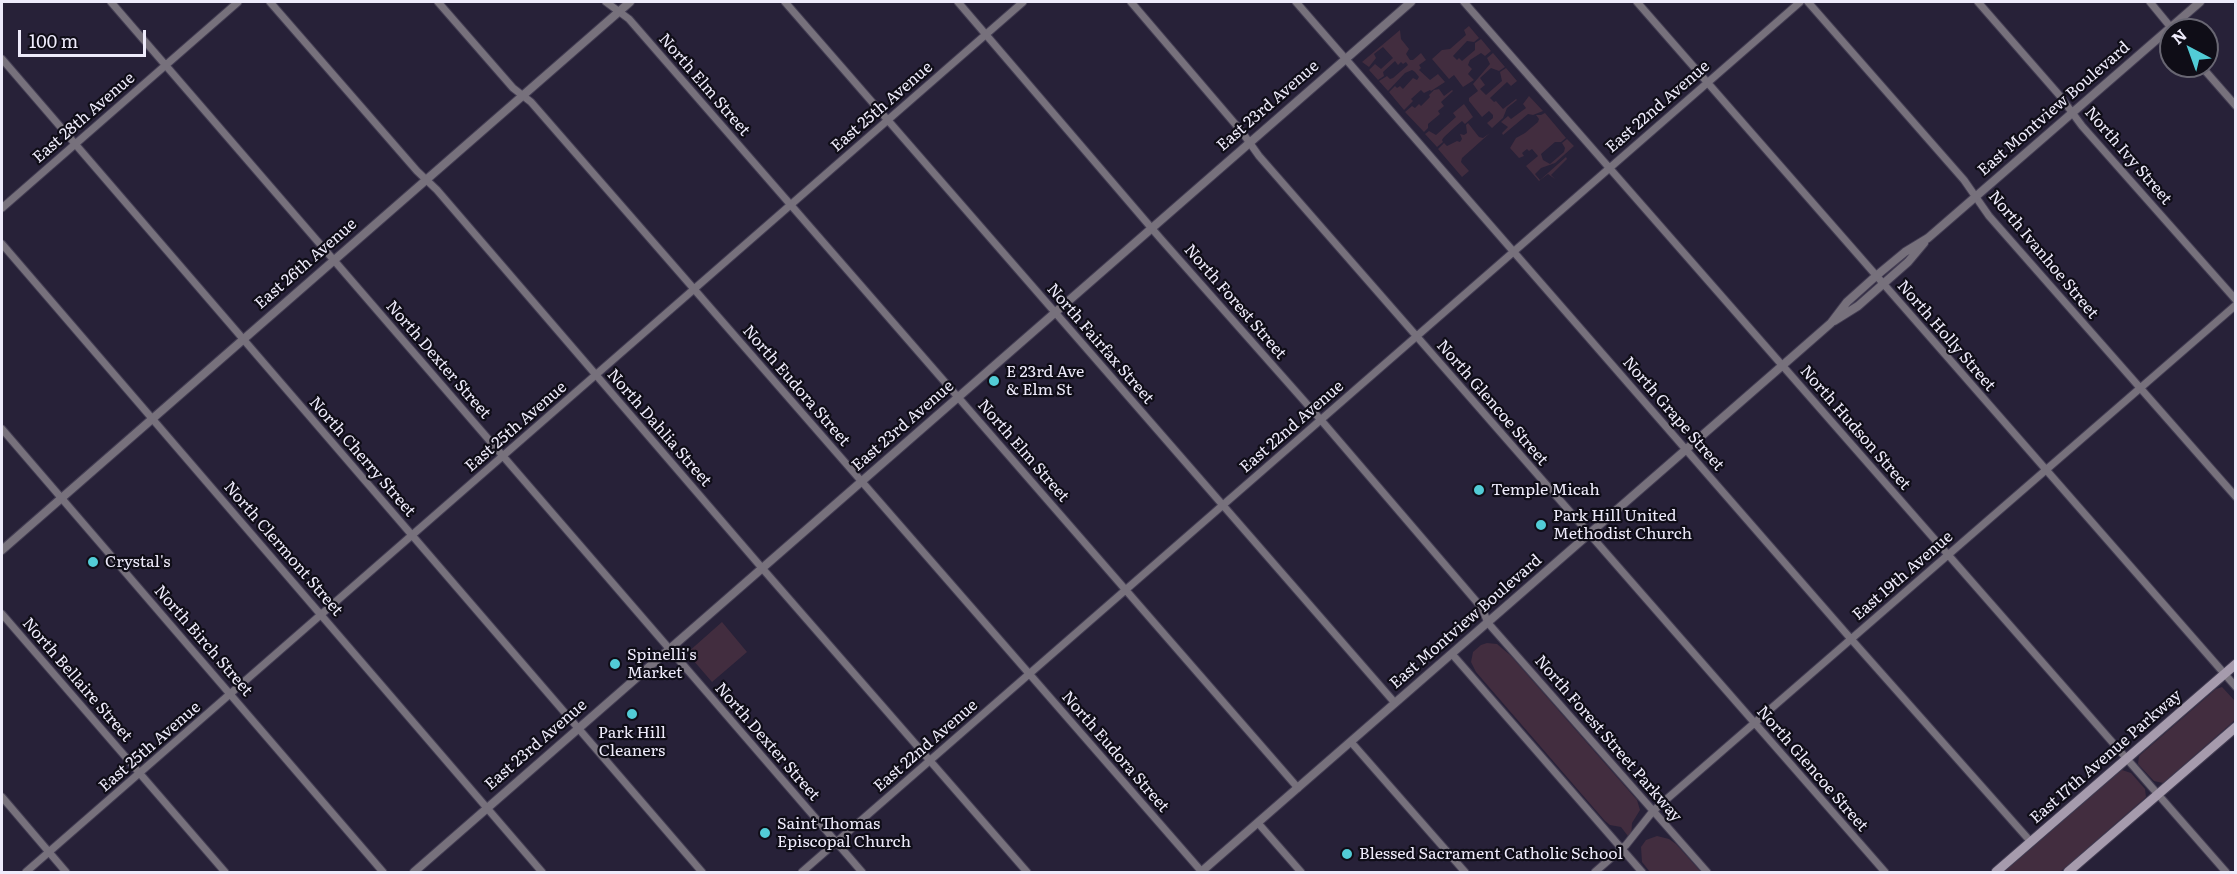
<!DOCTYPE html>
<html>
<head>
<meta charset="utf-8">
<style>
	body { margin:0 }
	#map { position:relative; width:2237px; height:874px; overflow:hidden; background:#272138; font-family:Literata,serif }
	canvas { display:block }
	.frame { position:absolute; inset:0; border:3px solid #eeebfb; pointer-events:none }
	.north { position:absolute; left:2159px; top:18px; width:60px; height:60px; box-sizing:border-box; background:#0f0d17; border:2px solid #686672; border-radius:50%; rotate:319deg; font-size:16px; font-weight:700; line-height:24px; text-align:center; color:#eeebfb }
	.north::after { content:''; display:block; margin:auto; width:21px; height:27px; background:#52ccd6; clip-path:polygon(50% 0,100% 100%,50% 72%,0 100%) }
	.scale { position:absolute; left:18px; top:30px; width:128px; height:27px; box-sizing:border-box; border:3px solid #eeebfb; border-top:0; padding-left:8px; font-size:18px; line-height:21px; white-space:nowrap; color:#eeebfb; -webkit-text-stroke:4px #0f0d17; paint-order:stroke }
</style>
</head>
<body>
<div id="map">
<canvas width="2237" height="874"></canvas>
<div class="frame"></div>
<div class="north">N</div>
<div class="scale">100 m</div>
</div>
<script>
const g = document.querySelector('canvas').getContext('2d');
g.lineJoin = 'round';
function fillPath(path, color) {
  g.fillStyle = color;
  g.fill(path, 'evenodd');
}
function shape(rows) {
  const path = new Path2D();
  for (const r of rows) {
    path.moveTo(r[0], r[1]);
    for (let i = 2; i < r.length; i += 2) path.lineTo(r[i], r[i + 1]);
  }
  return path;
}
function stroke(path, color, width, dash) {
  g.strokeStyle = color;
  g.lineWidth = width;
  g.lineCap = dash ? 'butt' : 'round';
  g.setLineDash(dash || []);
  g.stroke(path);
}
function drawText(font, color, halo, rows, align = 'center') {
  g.font = font + ' Literata,serif';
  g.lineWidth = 4.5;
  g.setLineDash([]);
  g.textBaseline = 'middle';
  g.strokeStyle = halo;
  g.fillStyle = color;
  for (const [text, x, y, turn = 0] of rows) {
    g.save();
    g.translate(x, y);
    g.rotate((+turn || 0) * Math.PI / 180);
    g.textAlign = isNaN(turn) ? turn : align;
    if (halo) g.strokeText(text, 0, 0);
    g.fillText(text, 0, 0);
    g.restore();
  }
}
const green = shape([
	[1469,26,1479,38,1474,42,1467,41,1453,56,1457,60,1459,58,1462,61,1475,50,1475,43,1481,39,1491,51,1485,56,1481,53,1470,60,1468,65,1472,69,1468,74,1474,80,1463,87,1454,75,1449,79,1432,59,1442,50,1450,49,1466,35,1464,30],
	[1400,30,1401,39,1409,49,1406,54,1410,60,1413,60,1421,53,1426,60,1419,65,1421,68,1419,70,1430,80,1438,74,1445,82,1431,91,1430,90,1424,93,1421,90,1411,99,1413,101,1404,110,1389,92,1395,86,1397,88,1400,86,1403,89,1413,78,1417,80,1419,77,1415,72,1412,70,1405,73,1388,91,1379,81,1387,76,1390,79,1393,78,1408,65,1406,62,1403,64,1401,62,1398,65,1395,61,1383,72,1384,76,1378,80,1369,70,1375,64,1381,69,1393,58,1383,47,1374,54,1376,58,1369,67,1362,62],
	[1493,53,1505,67,1499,71,1491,68,1480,78,1485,85,1480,89,1486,95,1502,81,1500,72,1506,68,1517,81,1511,86,1507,82,1490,98,1494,102,1496,101,1503,109,1516,99,1517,100,1507,108,1503,118,1492,128,1487,123,1493,118,1493,115,1489,111,1482,117,1469,101,1469,98,1478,91,1473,84,1490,64,1487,58],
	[1439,89,1444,96,1452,90,1453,91,1441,102,1444,106,1438,111,1440,114,1428,124,1428,128,1424,132,1405,112,1412,106,1415,108,1419,104,1421,106,1430,97,1429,95,1434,90],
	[1529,96,1543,111,1533,115,1528,114,1503,135,1502,133,1508,127,1501,122,1508,116,1511,119,1526,108,1523,104],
	[1464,104,1473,117,1465,124,1462,121,1456,126,1444,137,1442,140,1443,142,1437,147,1425,134,1429,131,1436,135,1456,117,1453,113],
	[1545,113,1566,138,1561,142,1555,142,1541,154,1543,160,1550,164,1564,152,1565,148,1562,143,1567,139,1574,146,1555,163,1541,168,1535,174,1540,180,1566,157,1567,159,1551,175,1555,179,1548,174,1539,181,1526,166,1538,156,1532,149,1529,151,1527,149,1522,153,1524,156,1519,158,1510,148,1516,138,1525,133,1538,122,1539,119,1536,115,1541,115],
	[1468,123,1479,137,1483,138,1490,133,1462,158,1461,162,1469,171,1462,177,1438,149,1444,143,1447,146,1457,141,1460,142,1462,139,1460,134,1464,135,1467,133,1466,125],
	[722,622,747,652,712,682,687,653],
	[1487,643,1497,644,1510,655,1637,800,1640,810,1632,823,1631,840,1621,827,1610,825,1605,821,1476,672,1471,662,1473,652,1481,645],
	[2222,687,2235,701,2235,720,2163,783,2154,781,2138,764,2139,756,2216,689],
	[2122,770,2131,773,2145,789,2146,797,2060,872,2004,872],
	[1657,836,1669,839,1676,844,1701,872,1650,872,1642,862,1641,847,1646,840]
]);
const minor = shape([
	[111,2,862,872],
	[270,2,417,171,437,190,762,568,1027,872],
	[438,2,513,88,531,102,1202,872],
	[606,2,629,19,1298,788],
	[785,2,1395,703],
	[958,2,1160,238,1321,420,1482,608,1488,623,1707,872],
	[1131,2,1242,132,1259,156,1885,872],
	[1296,2,1851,639,2031,842],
	[1464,2,2226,872],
	[1637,2,2236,687],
	[1808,2,1964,180,1989,216,2236,497],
	[1978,2,2060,96,2082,126,2236,300],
	[2150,2,2173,30],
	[2,59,702,872],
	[2201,66,2236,106],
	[2,208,238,2],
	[2,244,542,872],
	[2,429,383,872],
	[2,614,225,872],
	[1452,654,1642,872],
	[1351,742,1465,872],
	[2,797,66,872],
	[1258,823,1301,872],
	[26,872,1023,2],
	[802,872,1800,2],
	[1595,872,1626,845,1653,811,2236,305]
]);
const tertiary = shape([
	[1834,321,1858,306,1908,262,1924,243],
	[2,550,630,2],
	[414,872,1411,2],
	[1201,872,1791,358,1831,323,1847,302,1876,276,1905,252,1928,238,2200,2]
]);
const secondary = shape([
	[1996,872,2236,664],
	[2068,872,2236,727]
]);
const markers = [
	[994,381,6,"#52ccd6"],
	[1479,490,6,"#52ccd6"],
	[1541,525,6,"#52ccd6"],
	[93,562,6,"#52ccd6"],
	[615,664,6,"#52ccd6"],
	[632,714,6,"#52ccd6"],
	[765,833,6,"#52ccd6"],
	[1347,854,6,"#52ccd6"]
];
const streetNames = [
	["North Elm Street",704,85,49],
	["East 23rd Avenue",1268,106,-41],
	["East 25th Avenue",882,107,-41],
	["East 22nd Avenue",1658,107,-41],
	["East Montview Boulevard",2054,109,-41],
	["East 28th Avenue",84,118,-41],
	["North Ivy Street",2128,156,49],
	["North Ivanhoe Street",2043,255,50],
	["East 26th Avenue",306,264,-41],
	["North Forest Street",1235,302,49],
	["North Holly Street",1946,336,49],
	["North Fairfax Street",1100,344,49],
	["North Dexter Street",438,360,49],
	["North Eudora Street",796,386,49],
	["North Glencoe Street",1492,403,49],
	["North Grape Street",1673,414,49],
	["East 23rd Avenue",903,426,-41],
	["East 25th Avenue",516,427,-41],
	["East 22nd Avenue",1292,427,-41],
	["North Dahlia Street",659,428,49],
	["North Hudson Street",1855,428,49],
	["North Elm Street",1023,451,49],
	["North Cherry Street",362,457,49],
	["North Clermont Street",283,549,49],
	["East 19th Avenue",1903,576,-41],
	["East Montview Boulevard",1466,622,-41],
	["North Birch Street",203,641,49],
	["North Bellaire Street",77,680,49],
	["North Forest Street Parkway",1608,739,49],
	["North Dexter Street",767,742,49],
	["East 23rd Avenue",536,745,-41],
	["East 22nd Avenue",926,746,-41],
	["East 25th Avenue",150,747,-41],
	["North Eudora Street",1115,752,49],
	["East 17th Avenue Parkway",2106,757,-41],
	["North Glencoe Street",1812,769,49]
];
const poiNames = [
	["E 23rd Ave",1006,372],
	["& Elm St",1006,390],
	["Temple Micah",1491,490],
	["Park Hill United",1553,516],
	["Methodist Church",1553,534],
	["Crystal's",105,562],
	["Spinelli's",627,655],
	["Market",627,673],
	["Park Hill",632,733,"center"],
	["Cleaners",632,751,"center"],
	["Saint Thomas",777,824],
	["Episcopal Church",777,842],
	["Blessed Sacrament Catholic School",1359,854]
];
fillPath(green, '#422d3f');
stroke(minor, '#433d53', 9);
stroke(tertiary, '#433d53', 10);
stroke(secondary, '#433d53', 11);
stroke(minor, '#77717c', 7);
stroke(tertiary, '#77717c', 8);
stroke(secondary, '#a69bad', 9);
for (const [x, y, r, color] of markers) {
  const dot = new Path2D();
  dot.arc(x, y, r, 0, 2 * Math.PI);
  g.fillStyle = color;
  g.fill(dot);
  stroke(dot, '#0f0d17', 2);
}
drawText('16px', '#eeebfb', '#0f0d17', streetNames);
drawText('16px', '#eeebfb', '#0f0d17', poiNames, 'left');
</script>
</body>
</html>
